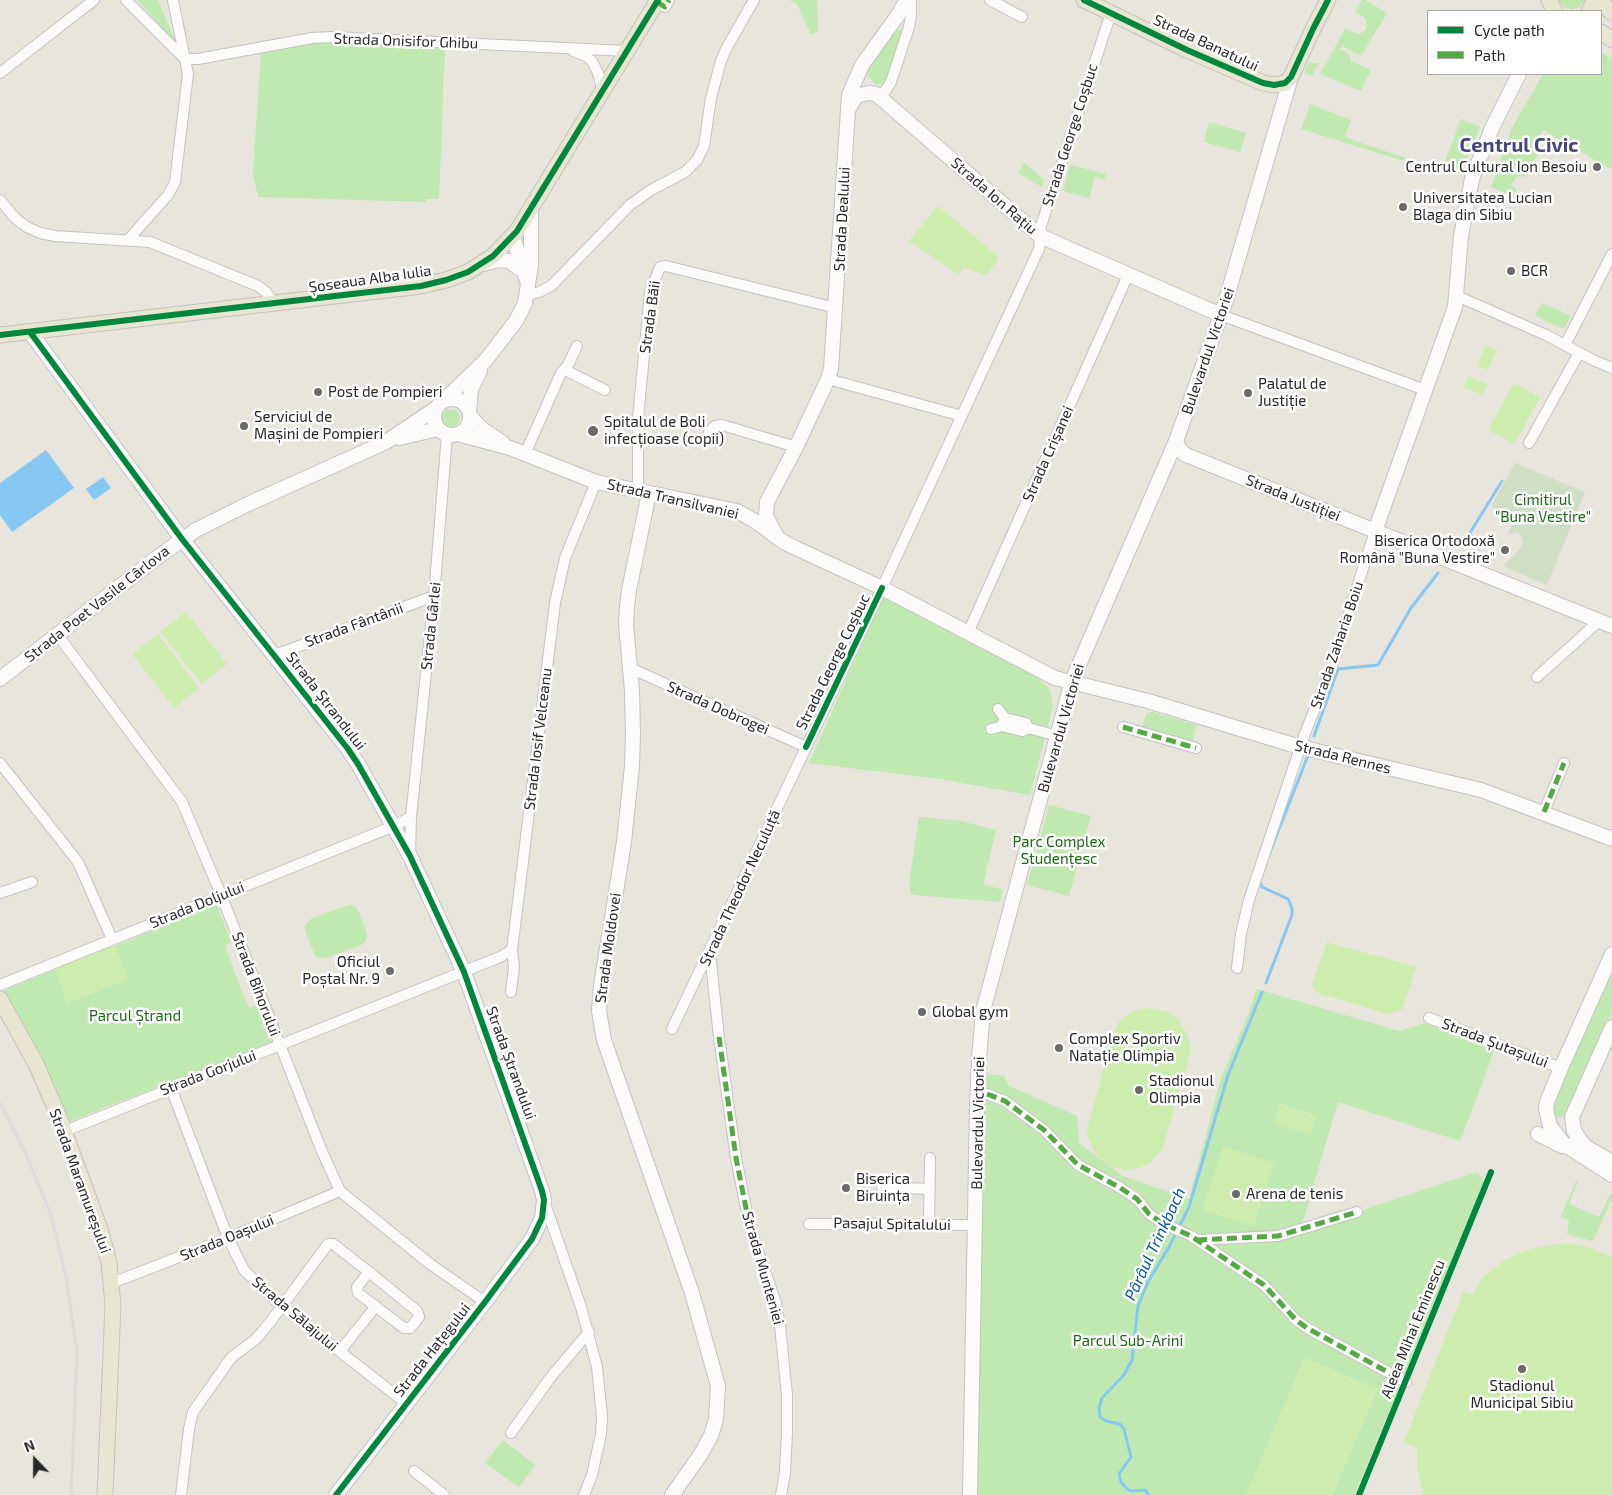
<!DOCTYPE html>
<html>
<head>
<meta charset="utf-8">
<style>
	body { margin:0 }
	#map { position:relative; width:1612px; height:1495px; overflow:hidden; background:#e8e5dd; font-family:"Exo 2",sans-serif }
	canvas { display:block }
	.legend { position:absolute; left:1427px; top:10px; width:175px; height:65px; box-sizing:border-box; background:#fff; border:1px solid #a9a9a9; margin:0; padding:6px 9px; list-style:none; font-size:15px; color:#282828 }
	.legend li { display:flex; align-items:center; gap:10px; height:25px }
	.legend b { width:25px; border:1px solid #a9a9a9 }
	.north { position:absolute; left:10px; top:1435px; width:50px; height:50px; -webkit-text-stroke:4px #fff; paint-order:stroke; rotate:338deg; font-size:14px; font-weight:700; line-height:20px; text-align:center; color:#282828 }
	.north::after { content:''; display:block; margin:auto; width:18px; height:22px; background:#282828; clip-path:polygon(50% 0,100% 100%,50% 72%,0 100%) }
</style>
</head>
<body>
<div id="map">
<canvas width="1612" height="1495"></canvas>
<ul class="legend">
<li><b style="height:6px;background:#00873e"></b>Cycle path</li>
<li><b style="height:6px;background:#53aa44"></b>Path</li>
</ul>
<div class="north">N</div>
</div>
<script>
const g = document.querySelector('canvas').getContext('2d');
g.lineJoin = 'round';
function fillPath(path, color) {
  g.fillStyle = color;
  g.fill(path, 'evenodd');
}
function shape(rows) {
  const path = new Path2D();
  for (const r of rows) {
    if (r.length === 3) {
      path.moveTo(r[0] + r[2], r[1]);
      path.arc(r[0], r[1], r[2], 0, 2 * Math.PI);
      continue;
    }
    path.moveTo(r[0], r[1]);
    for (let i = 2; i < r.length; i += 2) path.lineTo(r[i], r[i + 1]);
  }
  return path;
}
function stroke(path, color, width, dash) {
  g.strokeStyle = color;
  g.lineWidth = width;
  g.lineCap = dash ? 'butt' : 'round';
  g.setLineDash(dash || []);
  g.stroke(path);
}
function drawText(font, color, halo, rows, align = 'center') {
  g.font = font + ' "Exo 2",sans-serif';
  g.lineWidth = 5;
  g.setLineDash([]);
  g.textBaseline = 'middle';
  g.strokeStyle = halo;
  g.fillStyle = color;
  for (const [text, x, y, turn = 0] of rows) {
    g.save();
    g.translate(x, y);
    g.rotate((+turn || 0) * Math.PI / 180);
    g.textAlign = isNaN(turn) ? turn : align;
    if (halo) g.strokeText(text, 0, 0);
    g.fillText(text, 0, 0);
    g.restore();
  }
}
const green = shape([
	[138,0,158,0,175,40,173,42],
	[789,0,817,0,818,31,811,35,797,4],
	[1362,0,1365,0,1387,13,1361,56,1342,46,1340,49,1349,54,1351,61,1371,70,1361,91,1320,74,1345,29,1355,33,1360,34,1366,29,1367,21,1364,17,1355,12],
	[1558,0,1585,0,1580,7,1572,9,1565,8],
	[903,28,905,30,889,80,882,84,875,84,868,76,867,72,869,67,897,31],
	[335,40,445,46,439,199,426,199,426,202,258,197,253,173,261,51],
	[1601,52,1612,59,1612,170,1543,130,1531,151,1538,155,1524,177,1518,176,1511,185,1517,189,1512,196,1491,187,1512,128,1543,74,1601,74],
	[1308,63,1319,63,1312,76,1304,73],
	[1310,104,1351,120,1345,137,1405,158,1404,161,1301,129],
	[1461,119,1480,127,1461,174,1443,167],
	[1209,122,1246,133,1240,152,1204,142],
	[1024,163,1044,179,1042,187,1018,173],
	[1070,165,1106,174,1104,180,1095,177,1089,198,1063,191],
	[1542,303,1571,316,1564,329,1535,316],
	[451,418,9],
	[884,595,1037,677,1047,686,1051,693,1053,706,1030,795,939,779,809,763],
	[1152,712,1197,725,1192,744,1142,729,1145,717,1146,714],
	[1049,805,1091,816,1069,896,1027,885],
	[923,817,961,821,996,830,983,884,1003,890,1000,902,914,895,911,893,909,886,918,821,919,818],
	[217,905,231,942,225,946,240,987,249,1008,256,1005,272,1042,68,1122,56,1088,20,1023,0,992],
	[349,905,355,906,358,910,367,933,367,937,365,942,361,945,329,957,320,958,315,956,305,930,305,925,312,918],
	[1612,965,1612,1011,1566,1115,1557,1118,1553,1117,1549,1108],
	[1257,989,1399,1031,1425,1023,1495,1049,1460,1141,1338,1102,1302,1224,1357,1212,1477,1172,1484,1180,1446,1279,1401,1391,1384,1422,1355,1495,970,1495,978,1073,1004,1076,1009,1086,1077,1116,1079,1143,1123,1176,1189,1199,1221,1078,1246,1020],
	[1576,1181,1578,1182,1569,1204,1599,1217,1610,1194,1612,1195,1612,1199,1593,1241,1567,1234,1569,1220,1561,1217],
	[503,1440,535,1465,519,1487,485,1463]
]);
const cemetery = shape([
	[1515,463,1585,492,1547,585,1503,566,1521,548,1523,542,1521,535,1516,532,1508,535,1514,519,1491,506]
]);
const pitch = shape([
	[938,206,999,257,987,275,964,268,958,274,909,241],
	[1486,345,1497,350,1488,370,1477,366],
	[1468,376,1488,384,1483,395,1463,387],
	[1514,383,1540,397,1515,444,1488,430],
	[186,612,227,664,202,684,160,632],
	[158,634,199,688,174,708,132,654],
	[1327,942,1416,967,1403,1009,1387,1014,1315,992,1312,984],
	[115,945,128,979,67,1004,55,969],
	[1149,1008,1168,1012,1178,1019,1189,1038,1191,1051,1162,1150,1150,1163,1139,1168,1127,1170,1116,1168,1108,1165,1095,1153,1088,1138,1087,1128,1115,1029,1120,1020,1129,1014,1139,1009],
	[1279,1103,1317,1115,1311,1135,1273,1123],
	[1223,1146,1274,1163,1254,1226,1202,1210],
	[1559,1244,1576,1244,1594,1249,1612,1257,1612,1495,1424,1495,1417,1470,1417,1448,1404,1442,1463,1292,1473,1295,1480,1281,1486,1275,1505,1260,1524,1251,1541,1247],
	[1304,1357,1378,1389,1333,1495,1246,1495]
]);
const water = shape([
	[46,450,74,488,12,532,0,515,0,483],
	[103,477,111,488,94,500,86,489]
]);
const stream = shape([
	[1463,544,1502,481],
	[1314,736,1338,669,1378,665,1411,608,1438,573],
	[1270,852,1307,758],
	[1260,881,1262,887,1288,899,1292,908,1292,915,1266,983],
	[1149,1495,1145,1490,1131,1491,1127,1489,1121,1482,1119,1474,1131,1457,1124,1429,1120,1424,1106,1421,1100,1417,1099,1408,1102,1398,1124,1375,1132,1360,1138,1306,1148,1282,1169,1247,1189,1207,1228,1075,1262,992]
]);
const street = shape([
	[126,0,185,59],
	[990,0,1022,17],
	[657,2,665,7,669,0],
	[573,51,586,56,592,61,598,73,603,92],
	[186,59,198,59,312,38,331,37,628,51],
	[0,73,94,0],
	[876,94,884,93,891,82,909,27,911,15,911,0],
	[0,200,15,218,27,227,40,233,55,236,150,242,258,286,266,292,274,304],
	[128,240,168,195,175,182,188,74,173,0],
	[527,295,539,292,551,286,630,205,651,190,685,172,697,160,704,146,711,98,721,61,726,49,754,0],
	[1457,296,1546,335,1593,360,1612,368],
	[1221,315,1425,390],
	[1565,345,1612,254],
	[565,370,605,390],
	[828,379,962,416],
	[709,432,715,426,722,425,796,447],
	[1529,443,1579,353],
	[525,454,561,373,568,365,577,346],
	[638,491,638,418,650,292,660,267,666,266,836,308],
	[968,633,1128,275],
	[57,634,182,802,222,897,321,1149,340,1191,430,1264,485,1302],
	[275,655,434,596],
	[630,668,806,747],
	[1537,677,1599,621],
	[1005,718,1026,723,1028,728,1058,736],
	[1002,726,1022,731,1028,728],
	[1123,727,1196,748],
	[991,729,1002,726,1005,718,998,709],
	[0,763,78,862,112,939],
	[1544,812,1564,763],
	[410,855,411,817,434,596,447,435],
	[0,893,32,882],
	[710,953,719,1037,736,1158,750,1228,776,1303,780,1326,787,1395,787,1433,785,1472,781,1495],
	[1237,968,1241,934,1249,900,1304,736,1333,663,1375,531],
	[0,985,394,826,411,817],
	[511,992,514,967,512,950],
	[1429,1018,1561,1068],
	[672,1029,882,588,1039,249,1041,226,1111,13],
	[171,1088,228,1238,244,1270,279,1304,407,1404],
	[987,1094,1005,1101,1044,1130,1078,1165,1119,1187,1137,1199,1149,1214,1162,1223,1191,1236,1264,1285,1296,1320,1307,1328,1406,1382],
	[65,1131,500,957,512,950,555,603,565,558,596,482],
	[882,1187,929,1189],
	[544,1201,581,1307,597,1367,602,1416,601,1434,592,1475,584,1495],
	[809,1224,975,1225],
	[929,1225,930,1158],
	[1197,1240,1278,1236,1357,1212],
	[112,1283,228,1238,340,1191],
	[340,1351,376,1306],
	[511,1433,550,1378,589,1332],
	[414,1471,444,1495],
	[181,1495,189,1429,193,1412,231,1358,257,1338,271,1321,328,1244,333,1244,369,1272,417,1311,419,1317,410,1328,404,1328,358,1293,357,1287,369,1272]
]);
const secondary = shape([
	[849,108,855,98,859,95,869,93,876,94,1040,236,1221,315],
	[513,237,527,281],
	[483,264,499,260,509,261,523,271],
	[30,332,182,539,348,749,358,764,410,856,464,972,542,1191,544,1200,542,1218,532,1239,485,1302,336,1495],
	[452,417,18],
	[443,401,485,361,516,321,525,303,531,266,531,210],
	[469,411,471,389,480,371],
	[470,416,481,428,503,443],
	[458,434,510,448,596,482,737,511,755,521,785,543,882,588,1055,678,1148,701,1300,747,1481,790,1612,839],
	[399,438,438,429],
	[1176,441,1180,450,1186,455,1612,626],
	[649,493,629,590,627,607,626,624,632,691,633,734,632,766,624,842,601,986,599,1011,604,1040,692,1293,718,1386,716,1419,711,1436,699,1457,672,1495],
	[1375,531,1455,307,1461,236,1472,179,1492,128,1519,74],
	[776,535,766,516,767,502,796,447,828,379,831,369,849,95,862,65,896,18,907,0],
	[0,679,155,559,196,530,248,504,386,442,435,409],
	[1612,954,1561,1068,1547,1102,1546,1109,1550,1126,1564,1144,1612,1175],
	[1538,1134,1562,1146],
	[1576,1141,1612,1162],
	[1584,1145,1574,1131,1572,1117,1612,1027],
	[970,1495,977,1104,979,1058,983,1011,1072,681,1176,441,1226,300,1291,77]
]);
const primary = shape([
	[1084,0,1187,50,1263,83,1274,85,1285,83,1291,77,1313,29,1328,0],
	[1549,0,1555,11],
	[1599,0,1612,13],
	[1589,11,1594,0],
	[1601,32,1612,40],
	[0,335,421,286,446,280,468,272,493,256,517,231,658,0],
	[0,999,36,1064,59,1117,100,1229,109,1263,113,1305,105,1495]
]);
const rail = shape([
	[0,1103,26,1154,51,1215,66,1277,77,1351,71,1495]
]);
const quiet = shape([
	[657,2,665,7,669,0],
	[1123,727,1196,748],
	[1544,812,1564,763],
	[719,1037,736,1158,750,1228],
	[987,1094,1005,1101,1044,1130,1078,1165,1119,1187,1137,1199,1149,1214,1162,1223,1191,1236,1264,1285,1296,1320,1307,1328,1406,1382],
	[1197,1240,1278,1236,1357,1212]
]);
const cycleway = shape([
	[1084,0,1187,50,1263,83,1274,85,1285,83,1291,77,1313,29,1328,0],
	[30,332,182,539,348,749,358,764,410,856,464,972,542,1191,544,1200,542,1218,532,1239,485,1302,336,1495],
	[0,335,421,286,446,280,468,272,493,256,517,231,658,0],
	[806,747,882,588],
	[1359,1495,1491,1172]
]);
const markers = [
	[1597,167,5,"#6b6a67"],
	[1403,207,5,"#6b6a67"],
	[1511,271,5,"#6b6a67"],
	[318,392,5,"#6b6a67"],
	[1248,393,5,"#6b6a67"],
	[244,426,5,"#6b6a67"],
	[593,431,6,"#6b6a67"],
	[1505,550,5,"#6b6a67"],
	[390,971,5,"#6b6a67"],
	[922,1012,5,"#6b6a67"],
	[1059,1048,5,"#6b6a67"],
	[1139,1090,5,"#6b6a67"],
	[846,1188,5,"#6b6a67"],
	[1236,1194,5,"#6b6a67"],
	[1522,1369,5,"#6b6a67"]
];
const streetNames = [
	["Strada Onisifor Ghibu",406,41,2],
	["Strada Banatului",1206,43,25],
	["Strada George Coșbuc",1070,135,-72],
	["Strada Ion Rațiu",994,196,41],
	["Strada Dealului",842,219,-87],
	["Șoseaua Alba Iulia",370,279,-8],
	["Strada Băii",650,317,-82],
	["Bulevardul Victoriei",1208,351,-71],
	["Strada Crișanei",1048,454,-66],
	["Strada Justiției",1293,498,22],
	["Strada Transilvaniei",673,499,13],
	["Strada Poet Vasile Cârlova",97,604,-38],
	["Strada Fântânii",354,625,-20],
	["Strada Gârlei",431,626,-84],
	["Strada Zaharia Boiu",1337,645,-71],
	["Strada George Coșbuc",833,662,-64],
	["Strada Ștrandului",326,701,52],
	["Strada Dobrogei",718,708,24],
	["Bulevardul Victoriei",1061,728,-74],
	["Strada Iosif Velceanu",538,739,-83],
	["Strada Rennes",1343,757,14],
	["Strada Theodor Neculuță",740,888,-65],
	["Strada Doljului",197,905,-22],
	["Strada Moldovei",608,948,-82],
	["Strada Bihorului",256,984,69],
	["Strada Șutașului",1495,1043,21],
	["Strada Ștrandului",511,1063,70],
	["Strada Gorjului",208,1073,-21],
	["Bulevardul Victoriei",978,1123,-89],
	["Strada Maramureșului",80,1181,70],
	["Pasajul Spitalului",892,1224,1],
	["Strada Oașului",227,1238,-22],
	["Strada Munteniei",763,1268,74],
	["Strada Sălajului",295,1314,40],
	["Aleea Mihai Eminescu",1413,1329,-68],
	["Strada Hațegului",432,1350,-52]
];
const poiNames = [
	["Centrul Cultural Ion Besoiu",1587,167,"right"],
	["Universitatea Lucian",1413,198],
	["Blaga din Sibiu",1413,215],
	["BCR",1521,271],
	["Palatul de",1258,384],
	["Justiție",1258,401],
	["Post de Pompieri",328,392],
	["Serviciul de",254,417],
	["Mașini de Pompieri",254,434],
	["Spitalul de Boli",604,422],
	["infecțioase (copii)",604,439],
	["Biserica Ortodoxă",1495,541,"right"],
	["Română \"Buna Vestire\"",1495,558,"right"],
	["Oficiul",380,962,"right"],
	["Poștal Nr. 9",380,979,"right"],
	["Global gym",932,1012],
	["Complex Sportiv",1069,1039],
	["Natație Olimpia",1069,1056],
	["Stadionul",1149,1081],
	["Olimpia",1149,1098],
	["Biserica",856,1179],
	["Biruința",856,1196],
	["Arena de tenis",1246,1194],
	["Stadionul",1522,1386,"center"],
	["Municipal Sibiu",1522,1403,"center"]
];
const parkNames = [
	["Cimitirul",1543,500],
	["\"Buna Vestire\"",1543,517],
	["Parc Complex",1059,842],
	["Studențesc",1059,859],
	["Parcul Ștrand",135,1016],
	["Parcul Sub-Arini",1128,1341]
];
const waterNames = [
	["Pârâul Trinkbach",1155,1244,-65]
];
const districtNames = [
	["Centrul Civic",1519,145]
];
fillPath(green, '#c0e8b1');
fillPath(cemetery, '#d0dec3');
fillPath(pitch, '#cdedae');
fillPath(water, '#87c8f3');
stroke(stream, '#87c8f3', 3);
stroke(street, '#c4c3c3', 12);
stroke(secondary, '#c4c3c3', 16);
stroke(primary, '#c4c2c0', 17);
stroke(street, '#fcfbfa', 10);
stroke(secondary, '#fcfbfa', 14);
stroke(primary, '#e8e5d0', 15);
stroke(rail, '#dcdcde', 3);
stroke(quiet, '#53aa44', 5, [10, 5]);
stroke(cycleway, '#00873e', 6);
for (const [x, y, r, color] of markers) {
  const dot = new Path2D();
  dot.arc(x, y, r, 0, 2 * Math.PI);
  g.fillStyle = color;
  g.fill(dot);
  stroke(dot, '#fff', 2);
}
drawText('15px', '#282828', '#fff', streetNames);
drawText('15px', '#282828', '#fff', poiNames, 'left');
drawText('15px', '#186c11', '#fff', parkNames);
drawText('italic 16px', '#0055a4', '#fff', waterNames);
drawText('bold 20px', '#44467d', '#fff', districtNames);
</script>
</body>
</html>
